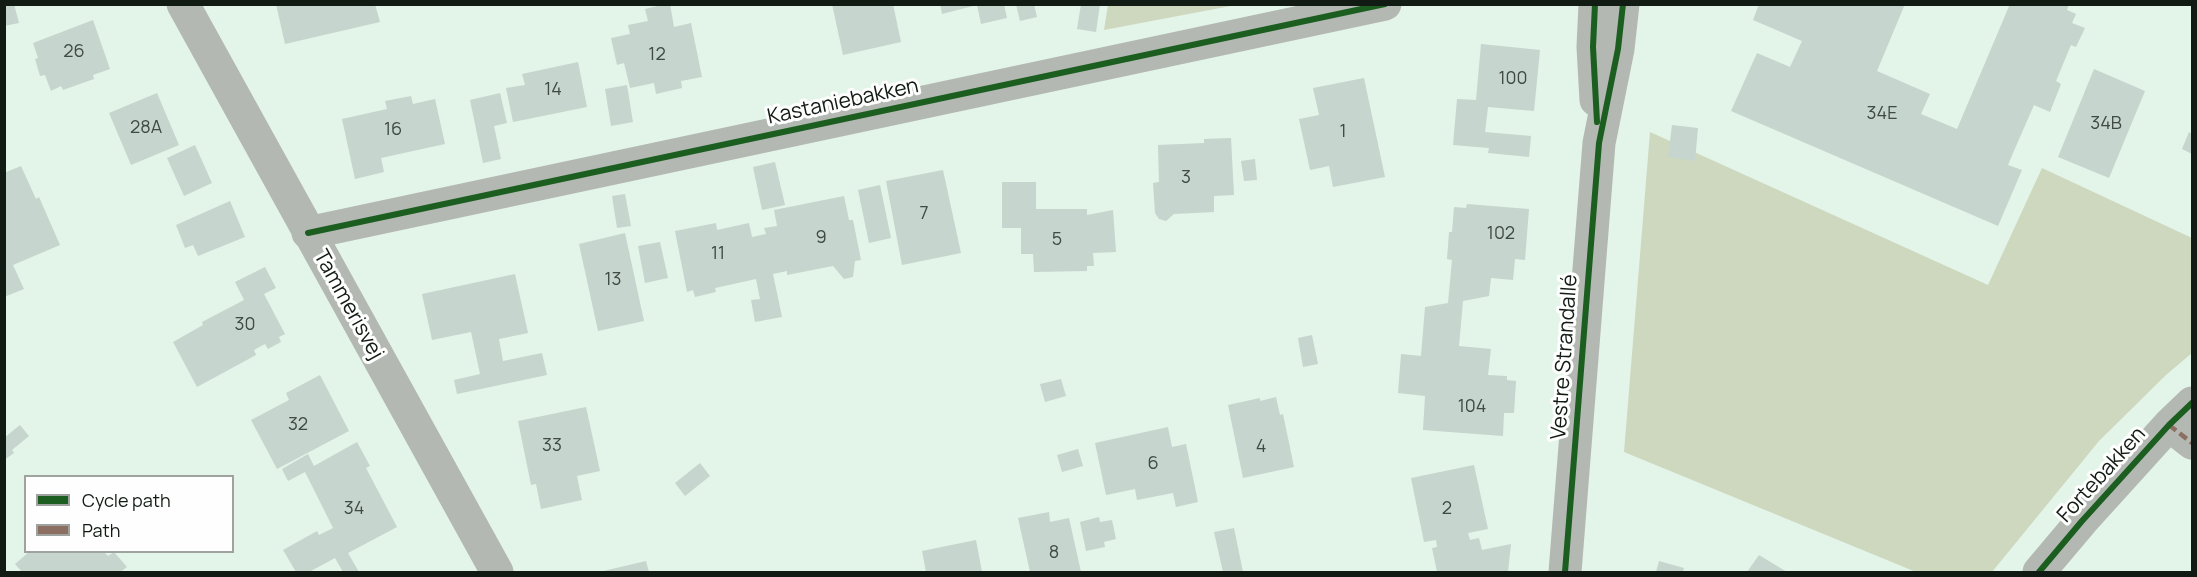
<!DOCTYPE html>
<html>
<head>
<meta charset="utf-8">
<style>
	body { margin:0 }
	#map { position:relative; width:2197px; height:577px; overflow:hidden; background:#e3f4e8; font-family:Manrope,sans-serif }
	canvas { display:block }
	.frame { position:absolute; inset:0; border:6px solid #111b14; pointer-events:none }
	.legend { position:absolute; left:24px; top:475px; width:210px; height:78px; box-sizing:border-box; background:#fefefe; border:2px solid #9fa3a0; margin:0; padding:8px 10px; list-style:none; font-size:18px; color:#111b14 }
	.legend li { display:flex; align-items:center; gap:12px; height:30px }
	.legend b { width:30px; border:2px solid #9fa3a0 }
</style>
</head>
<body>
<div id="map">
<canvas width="2197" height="577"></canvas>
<div class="frame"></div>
<ul class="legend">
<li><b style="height:8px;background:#1b5e20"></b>Cycle path</li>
<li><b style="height:8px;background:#8d6e63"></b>Path</li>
</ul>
</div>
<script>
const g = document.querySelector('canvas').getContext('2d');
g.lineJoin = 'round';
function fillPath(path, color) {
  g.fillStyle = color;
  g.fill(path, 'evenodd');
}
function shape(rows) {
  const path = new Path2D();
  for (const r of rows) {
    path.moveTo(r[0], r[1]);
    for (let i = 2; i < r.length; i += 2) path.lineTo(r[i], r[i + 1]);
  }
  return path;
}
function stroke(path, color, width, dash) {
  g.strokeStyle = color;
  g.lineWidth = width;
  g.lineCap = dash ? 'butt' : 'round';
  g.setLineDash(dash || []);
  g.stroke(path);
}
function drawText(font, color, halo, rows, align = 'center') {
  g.font = font + ' Manrope,sans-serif';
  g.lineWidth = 6;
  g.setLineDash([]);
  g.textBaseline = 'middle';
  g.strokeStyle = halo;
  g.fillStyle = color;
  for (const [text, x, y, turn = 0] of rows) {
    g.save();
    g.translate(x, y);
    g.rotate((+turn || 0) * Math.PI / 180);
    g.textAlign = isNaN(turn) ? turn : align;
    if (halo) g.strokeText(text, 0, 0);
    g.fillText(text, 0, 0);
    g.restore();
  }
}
const green = shape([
	[1108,5,1108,4,1236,5,1104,30],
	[1650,132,1988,285,2042,168,2192,238,2192,353,2166,375,2099,441,1992,572,1916,572,1624,452]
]);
const building = shape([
	[4,4,14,4,19,23,4,26],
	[276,4,375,4,380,22,285,44],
	[666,4,670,4,674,27,691,23,702,77,681,81,682,88,656,94,654,83,630,88,624,63,617,65,611,38,630,34,628,25,648,21,645,9],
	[832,4,893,4,901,42,843,55],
	[940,4,1004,4,1007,18,981,24,977,5,942,14],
	[1016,4,1034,4,1037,17,1020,21],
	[1081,4,1100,4,1096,32,1077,29],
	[1759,4,1905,4,1877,71,1930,94,1921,114,1957,129,2010,4,2069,4,2067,10,2076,14,2072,23,2085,28,2076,47,2071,45,2056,81,2061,84,2050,112,2034,105,2013,153,2008,165,2022,170,1998,226,1731,111,1757,53,1790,67,1802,41,1753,20],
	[93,20,110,69,93,75,94,79,63,90,61,86,51,91,45,75,40,76,35,59,38,58,33,43],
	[1481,44,1540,50,1534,111,1488,107,1485,132,1531,136,1529,157,1488,153,1489,148,1453,145,1457,99,1476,100],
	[578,62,587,107,513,122,506,88,525,85,522,74],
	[2094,69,2145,91,2109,178,2058,157],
	[1364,78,1385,177,1333,187,1329,166,1310,170,1299,119,1319,115,1313,88],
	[627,85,633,122,611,126,605,89],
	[157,93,179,145,131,165,109,113],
	[500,93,507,123,494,126,501,159,483,163,470,100],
	[411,96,413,104,435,99,445,144,381,158,384,172,355,179,342,119,387,109,385,101],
	[1672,125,1698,128,1695,161,1668,157],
	[2189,132,2192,134,2192,154,2182,149],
	[1231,138,1234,195,1214,196,1214,212,1174,214,1166,221,1159,219,1155,213,1153,183,1159,182,1158,145,1204,143,1204,139],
	[195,145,212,183,184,196,167,158],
	[1255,159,1257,180,1244,181,1241,161],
	[775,162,785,205,762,210,753,167],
	[21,166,36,199,39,197,60,245,13,265,24,289,4,297,4,173],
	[943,170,961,253,902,265,886,181],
	[1002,182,1036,182,1036,209,1087,209,1087,215,1113,210,1116,252,1093,253,1094,266,1087,266,1087,271,1034,272,1033,254,1021,254,1021,228,1002,228],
	[880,185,891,238,869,243,858,190],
	[625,194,631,226,617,228,612,196],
	[844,196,849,220,853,220,861,260,855,261,853,277,844,279,833,266,787,275,787,271,773,274,782,317,755,322,751,300,760,299,756,279,715,288,716,292,695,297,693,290,687,292,675,231,716,223,717,230,749,223,752,237,766,234,764,228,777,226,774,210],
	[230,201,245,237,198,256,193,245,185,248,176,225],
	[1467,204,1529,209,1525,260,1515,259,1513,280,1491,278,1489,296,1463,301,1459,346,1491,349,1488,375,1507,376,1507,380,1516,381,1514,413,1504,413,1503,436,1423,430,1425,396,1398,393,1401,354,1421,356,1425,307,1448,303,1452,260,1447,259,1449,232,1452,232,1454,207,1466,208],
	[625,233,644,321,598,331,579,244],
	[660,242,668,278,645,283,638,246],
	[265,267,276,288,264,294,285,334,279,337,281,342,268,349,265,344,254,350,256,355,197,387,173,342,203,325,202,322,244,300,235,282],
	[515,274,528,333,499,339,503,361,542,353,547,375,457,394,454,380,480,374,471,332,432,340,422,294],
	[1312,335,1318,364,1303,367,1298,338],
	[320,375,349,431,277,469,251,420,289,400,286,393],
	[1061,379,1066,396,1045,402,1040,384],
	[1276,397,1280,415,1283,414,1294,467,1243,478,1228,405,1260,398,1260,401],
	[586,407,600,471,577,476,582,500,541,509,536,484,531,485,518,421],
	[20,425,29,436,12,450,14,453,4,460,4,438],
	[1168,427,1172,447,1186,444,1198,502,1176,507,1173,493,1137,500,1135,489,1106,495,1095,443],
	[357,442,370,466,366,468,397,527,348,553,359,572,343,572,335,558,309,572,296,572,283,550,317,531,319,535,333,528,305,472,288,481,282,469,308,454,314,466],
	[1078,449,1083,466,1062,472,1057,455],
	[700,463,710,476,685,496,675,483],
	[1474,465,1488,529,1468,533,1470,540,1479,538,1482,550,1511,544,1508,572,1437,572,1432,548,1437,547,1436,540,1424,542,1411,478],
	[1049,512,1050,522,1069,518,1081,572,1030,572,1018,518],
	[1099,517,1100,522,1112,520,1116,539,1104,542,1105,547,1086,551,1080,522],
	[1234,528,1243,572,1223,572,1214,532],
	[976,540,982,572,926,572,922,551],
	[29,552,104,552,108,556,114,552,127,567,120,572,22,572,15,564],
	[1759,555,1787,572,1747,572],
	[646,561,649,572,599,572],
	[1659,561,1684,568,1683,572,1656,572]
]);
const minor = shape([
	[183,4,497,572],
	[308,233,1385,4],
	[2169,425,2192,443],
	[2039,572,2082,521,2169,425,2192,403]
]);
const tertiary = shape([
	[1595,4,1593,47,1596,100],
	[1565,572,1599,143,1618,49,1623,4]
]);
const quiet = shape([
	[2169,425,2192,443]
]);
const cycleway = shape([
	[1595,4,1593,47,1597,122],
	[308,233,1385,4],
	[1565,572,1599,143,1618,49,1623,4],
	[2039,572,2082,521,2169,425,2192,403]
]);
const numberNames = [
	["26",74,52],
	["12",657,55],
	["100",1513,79],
	["14",553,90],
	["34E",1882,114],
	["34B",2106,124],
	["28A",146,128],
	["16",393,130],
	["1",1343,132],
	["3",1186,178],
	["7",924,214],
	["102",1501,234],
	["9",821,238],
	["5",1057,240],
	["11",718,254],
	["13",613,280],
	["30",245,325],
	["104",1472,407],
	["32",298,425],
	["33",552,446],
	["4",1261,447],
	["6",1153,464],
	["34",354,509],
	["2",1447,509],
	["8",1054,553]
];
const streetNames = [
	["Kastaniebakken",843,102,-12],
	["Tammerisvej",348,305,61],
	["Vestre Strandallé",1565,357,-86],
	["Fortebakken",2102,475,-48]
];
fillPath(green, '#ced8bf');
fillPath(building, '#c6d5ce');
stroke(minor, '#b3b8b2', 33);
stroke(tertiary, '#b3b8b2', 33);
stroke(quiet, '#8d6e63', 4.5, [9, 4.5]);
stroke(cycleway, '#1b5e20', 6);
drawText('18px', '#3e4a42', null, numberNames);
drawText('21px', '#111b14', '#fefefe', streetNames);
</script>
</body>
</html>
